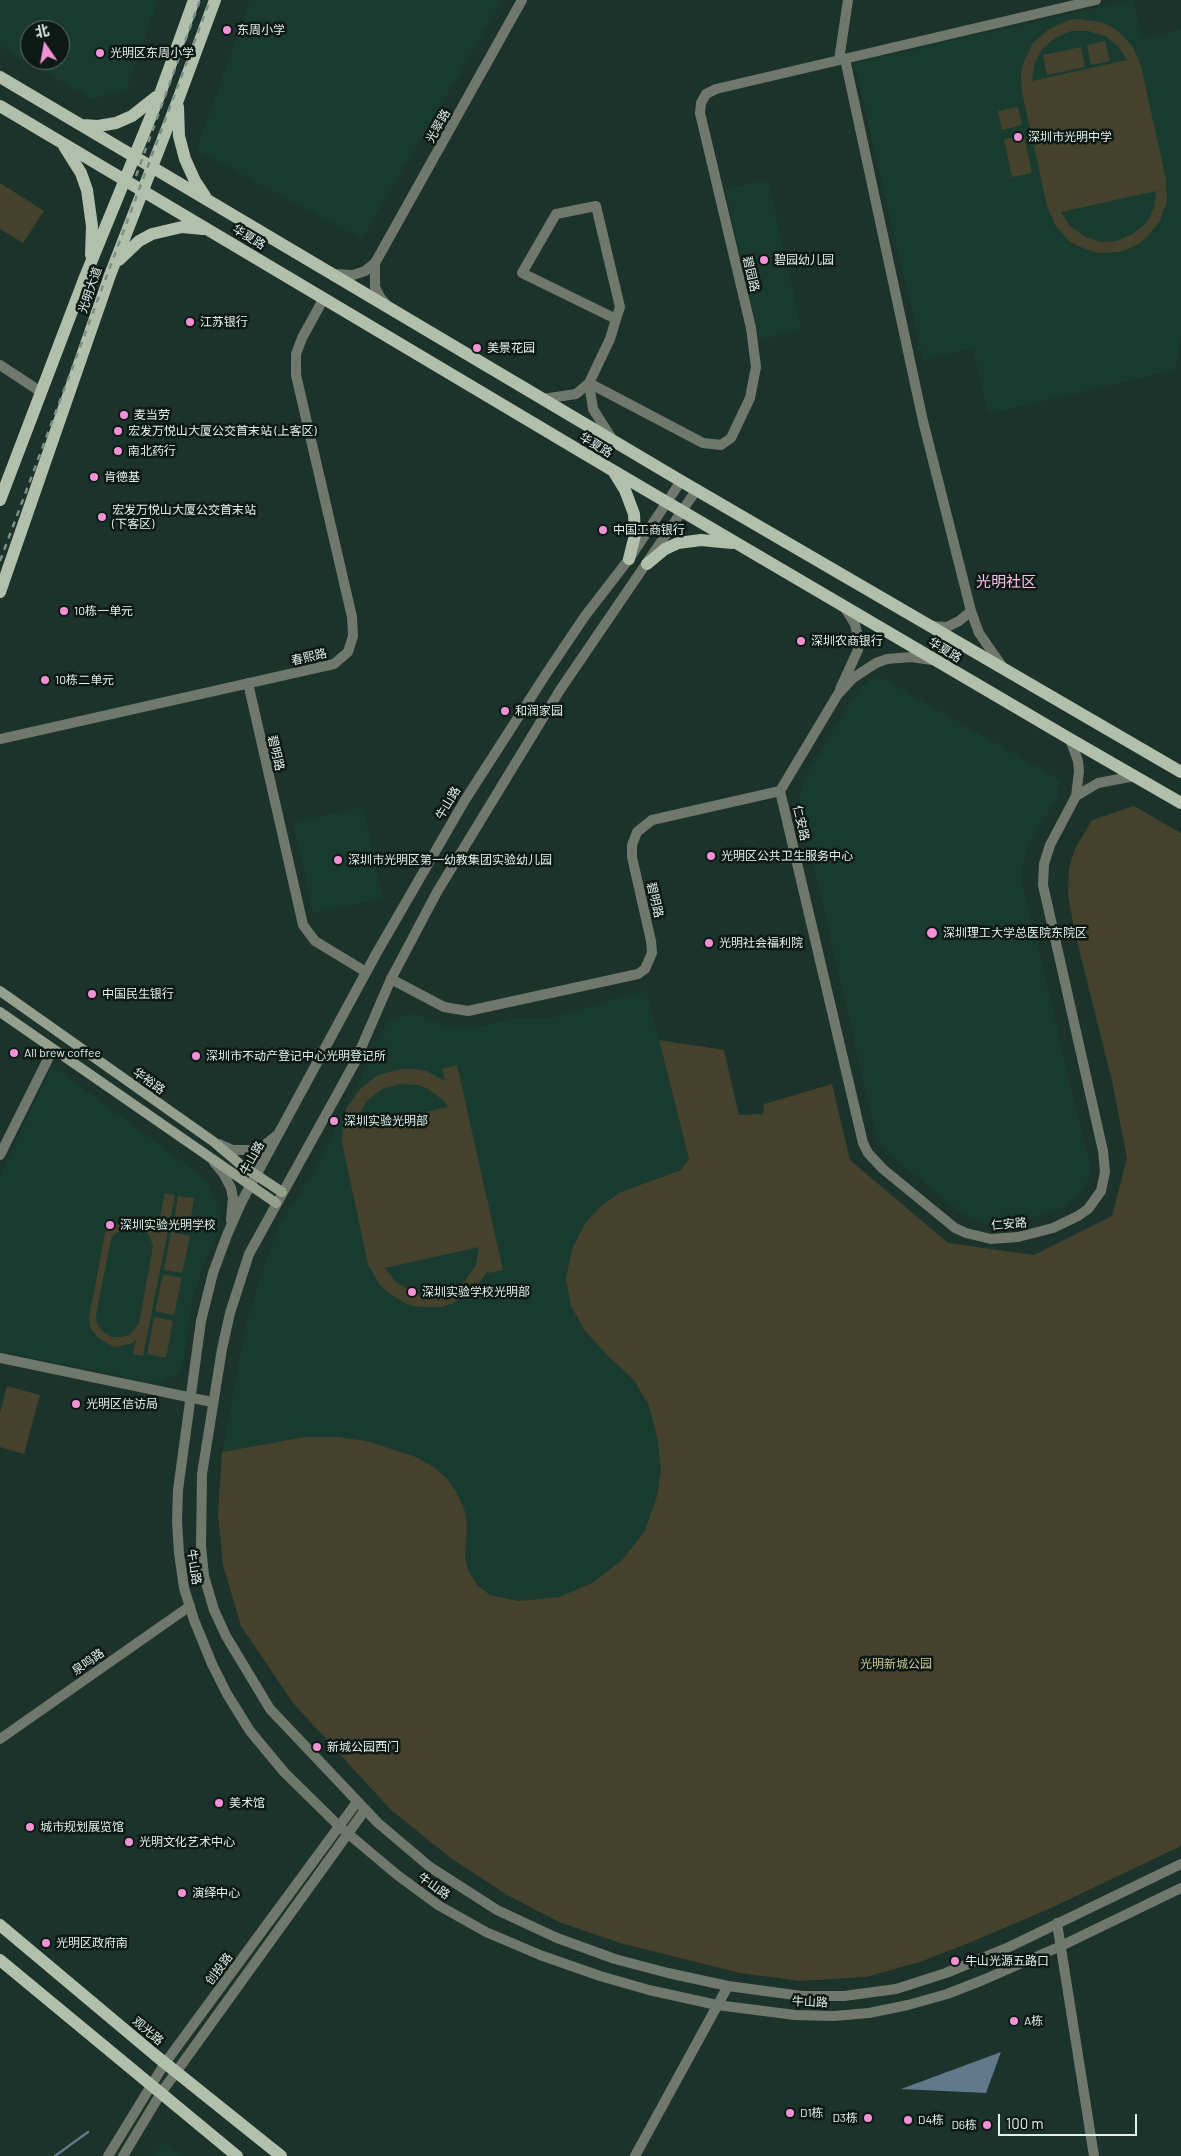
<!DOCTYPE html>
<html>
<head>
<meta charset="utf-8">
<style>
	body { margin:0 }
	#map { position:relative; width:1181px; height:2156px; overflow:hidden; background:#1b332a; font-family:Barlow,"Noto Sans SC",sans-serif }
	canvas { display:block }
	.north { position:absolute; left:20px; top:20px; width:50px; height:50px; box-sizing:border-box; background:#0e1814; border:1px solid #626e69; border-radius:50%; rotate:348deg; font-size:14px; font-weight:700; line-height:20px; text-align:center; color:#e1f0e9 }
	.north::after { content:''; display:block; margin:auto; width:18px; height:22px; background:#f391d6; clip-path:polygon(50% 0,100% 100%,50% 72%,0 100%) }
	.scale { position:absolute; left:998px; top:2114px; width:139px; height:22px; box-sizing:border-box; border:2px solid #e1f0e9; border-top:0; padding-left:6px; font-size:15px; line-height:18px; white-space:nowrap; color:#e1f0e9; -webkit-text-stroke:4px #0e1814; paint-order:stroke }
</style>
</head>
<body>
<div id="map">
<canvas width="1181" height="2156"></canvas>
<div class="north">北</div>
<div class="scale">100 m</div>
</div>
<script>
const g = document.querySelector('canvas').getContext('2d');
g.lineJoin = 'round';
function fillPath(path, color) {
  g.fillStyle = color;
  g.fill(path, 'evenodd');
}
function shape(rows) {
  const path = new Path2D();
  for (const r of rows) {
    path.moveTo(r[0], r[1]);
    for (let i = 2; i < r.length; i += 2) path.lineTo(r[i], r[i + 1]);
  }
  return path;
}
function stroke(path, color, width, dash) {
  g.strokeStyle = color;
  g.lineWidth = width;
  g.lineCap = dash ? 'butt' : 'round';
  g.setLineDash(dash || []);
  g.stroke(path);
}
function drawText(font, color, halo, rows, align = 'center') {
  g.font = font + ' Barlow,"Noto Sans SC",sans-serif';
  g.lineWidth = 5;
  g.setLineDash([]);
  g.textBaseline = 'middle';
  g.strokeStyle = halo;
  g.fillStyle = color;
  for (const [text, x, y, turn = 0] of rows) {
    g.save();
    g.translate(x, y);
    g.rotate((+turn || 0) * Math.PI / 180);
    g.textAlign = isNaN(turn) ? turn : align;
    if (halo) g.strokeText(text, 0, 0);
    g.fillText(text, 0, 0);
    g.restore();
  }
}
const built = shape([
	[0,0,158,0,127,90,92,99,0,46],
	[30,30,60,30,60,60,30,60],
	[250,0,503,0,362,239,196,150],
	[1130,0,1133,0,1142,39,1181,29,1181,335,1175,370,988,414,973,348,923,360,854,63],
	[768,180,802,330,759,340,725,189],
	[877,675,1060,780,1058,796,1028,848,1022,871,1023,885,1090,1165,1089,1177,1085,1187,1078,1197,1060,1209,1031,1219,992,1224,972,1219,962,1214,886,1151,876,1136,874,1128,801,811,799,795,804,778,859,688],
	[363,807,383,898,313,913,293,822],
	[646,990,689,1158,681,1170,621,1192,602,1205,586,1222,572,1249,566,1278,571,1306,585,1331,609,1357,634,1380,649,1406,657,1437,661,1469,657,1496,644,1532,623,1559,594,1582,559,1597,519,1601,490,1595,478,1586,469,1572,465,1558,467,1526,465,1511,457,1493,416,1457,367,1441,337,1437,305,1437,222,1452,245,1329,260,1277,280,1223,311,1175,339,1122,387,1022,413,1012,430,1021,452,1027,478,1027,515,1018,550,1018],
	[52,1065,206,1179,220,1210,219,1229,206,1259,193,1298,182,1371,160,1384,0,1351,0,1175],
	[163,2142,182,2156,154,2156]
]);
const green = shape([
	[1079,19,1100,22,1110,26,1119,32,1133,47,1141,66,1166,180,1167,201,1160,221,1147,237,1139,244,1120,252,1098,253,1078,246,1069,241,1055,225,1047,206,1022,92,1021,72,1024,61,1033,43,1049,29,1069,20],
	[1071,31,1088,31,1105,36,1118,46,1127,60,1032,81,1034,65,1042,49,1055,38],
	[1156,191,1154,208,1146,223,1133,234,1117,241,1100,242,1084,236,1070,226,1061,212],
	[1105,41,1110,61,1091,65,1087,45],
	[1081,47,1085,67,1047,75,1043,55],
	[1018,107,1022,125,1002,130,998,111],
	[1024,135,1032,173,1012,177,1004,139],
	[0,183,44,211,23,243,0,229],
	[1134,806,1181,833,1181,1846,1051,1908,971,1942,920,1962,866,1977,800,1981,740,1973,620,1943,559,1922,509,1896,452,1859,391,1810,293,1703,241,1626,223,1565,218,1514,222,1452,305,1437,337,1437,367,1441,416,1457,434,1467,447,1479,457,1493,465,1511,467,1526,465,1558,469,1572,478,1586,490,1595,519,1601,559,1597,594,1582,623,1559,644,1532,657,1496,661,1469,657,1437,649,1406,634,1380,609,1357,585,1331,571,1306,566,1278,572,1249,586,1222,602,1205,621,1192,681,1170,689,1159,659,1040,724,1050,739,1115,763,1114,764,1104,832,1084,850,1160,948,1243,1034,1255,1112,1216,1127,1158,1112,1081,1075,933,1068,895,1069,868,1075,849,1092,820],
	[457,1065,503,1270,489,1273,488,1271,474,1290,453,1303,441,1307,418,1307,407,1304,387,1292,379,1284,368,1264,342,1142,343,1119,347,1108,360,1089,378,1075,402,1069,414,1069,426,1071,445,1081,442,1069],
	[400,1084,419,1085,428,1089,443,1100,448,1107,356,1127,358,1117,367,1101,382,1089],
	[479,1247,476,1265,465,1281,450,1291,440,1294,421,1295,412,1292,396,1282,385,1268],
	[165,1193,175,1195,143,1356,133,1354,136,1340,130,1344,114,1347,98,1338,90,1327,89,1318,105,1233,116,1224,133,1220,144,1222,157,1232],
	[129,1227,138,1227,144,1230,149,1235,153,1246,139,1324,129,1335,121,1337,113,1337,103,1332,97,1324,96,1315,111,1240,114,1234],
	[178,1196,194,1198,189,1231,173,1228],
	[171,1232,190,1236,182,1273,164,1270],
	[163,1274,182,1278,174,1315,155,1311],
	[154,1317,173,1321,166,1358,147,1354],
	[7,1386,40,1395,24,1454,0,1447,0,1413]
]);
const water = shape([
	[1001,2052,986,2093,901,2089]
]);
const stream = shape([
	[55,2156,88,2132]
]);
const minor = shape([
	[845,59,923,421,971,611,959,621,947,627,931,626],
	[839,60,848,0],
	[0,365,41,392],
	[589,383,703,443,721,445,731,438,750,398,756,367,751,328,700,113,701,103,706,94,716,89,1096,0],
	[589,383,593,409,612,439],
	[543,399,576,394,589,383,610,339,616,319,620,307,596,206,556,214,522,273,616,319],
	[971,611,979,633,1002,666],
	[248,683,303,925,315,941,366,972],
	[840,689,858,650,859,642,855,624,845,608],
	[0,739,334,664,348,652,353,636,352,617,296,375,296,354,302,338,324,298],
	[780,791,863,1143,868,1153,883,1169,955,1228,966,1233,991,1239,1018,1237,1053,1228,1078,1216,1088,1209,1101,1191,1105,1172,1103,1151,1043,885,1044,864,1050,845,1076,796,1079,771,1078,761,1070,739],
	[1076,796,1098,783,1135,776],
	[391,979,444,1007,468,1011,638,974,645,969,652,953,651,941,632,857,632,845,637,832,652,820,780,791,838,694,853,678,876,663,887,659,911,657,932,660],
	[0,1155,53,1049],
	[0,1739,190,1606],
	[1057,1923,1094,2156],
	[635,2156,728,1986]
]);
const tertiary = shape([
	[335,274,353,275,365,271,375,263],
	[386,304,380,297,375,287,375,263,522,0],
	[681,481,629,559,585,616,546,674,465,800,376,954,242,1201,227,1235,213,1273,201,1321,178,1490,177,1521,179,1553,184,1588,194,1620,212,1664,227,1694,250,1731,284,1772,339,1826,396,1874,438,1905,486,1932,540,1955,600,1976,649,1990,717,2005,795,2015,834,2016,869,2013,908,2005,947,1994,983,1980,1061,1946,1181,1888],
	[697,489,560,690,437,892,391,979,355,1062,249,1254,230,1313,222,1349,202,1474,201,1546,204,1576,214,1610,226,1636,270,1709,378,1823,430,1867,497,1910,557,1938,615,1959,668,1973,728,1986,802,1996,844,1996,896,1989,946,1973,1007,1948,1181,1864],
	[219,1144,233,1150,253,1150,261,1148,276,1136],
	[214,1162,223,1173,231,1188,233,1198,231,1220],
	[0,1358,212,1402],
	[108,2156,165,2063,357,1802],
	[123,2156,161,2093,365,1810]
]);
const secondary = shape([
	[0,991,214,1142,241,1165,282,1192],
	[0,1012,276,1203]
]);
const primary = shape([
	[0,77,681,481,1181,772],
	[0,106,612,470,1070,739,1181,803],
	[178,107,179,136,185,159,195,181,205,196],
	[82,125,98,126,116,123,132,116,156,97],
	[64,146,81,173,87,190,92,226,91,255],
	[119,260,139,241,152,234,182,227,203,229],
	[614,472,625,490,634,514,635,535,629,559],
	[0,500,85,277,160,94,194,0],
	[647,564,665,549,678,543,701,540,732,543],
	[0,592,110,275,178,100,215,0],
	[0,1925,155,2055,281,2156],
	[0,1960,237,2156]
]);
const rail = shape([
	[136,176,200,0],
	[0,561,210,0]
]);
const markers = [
	[227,30,5,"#f391d6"],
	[100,53,5,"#f391d6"],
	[1018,137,5,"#f391d6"],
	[764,260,5,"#f391d6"],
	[190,322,5,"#f391d6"],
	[477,348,5,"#f391d6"],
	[124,415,5,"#f391d6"],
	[118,431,5,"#f391d6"],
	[118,451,5,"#f391d6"],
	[94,477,5,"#f391d6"],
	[102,517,5,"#f391d6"],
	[603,530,5,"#f391d6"],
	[64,611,5,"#f391d6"],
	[801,641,5,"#f391d6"],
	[45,680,5,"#f391d6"],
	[505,711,5,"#f391d6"],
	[711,856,5,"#f391d6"],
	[338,860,5,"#f391d6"],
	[932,933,6,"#f391d6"],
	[709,943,5,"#f391d6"],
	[92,994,5,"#f391d6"],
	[14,1053,5,"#f391d6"],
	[196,1056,5,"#f391d6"],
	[334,1121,5,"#f391d6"],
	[110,1225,5,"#f391d6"],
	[412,1292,5,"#f391d6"],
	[76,1404,5,"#f391d6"],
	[317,1747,5,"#f391d6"],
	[219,1803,5,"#f391d6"],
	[30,1827,5,"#f391d6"],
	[129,1842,5,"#f391d6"],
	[182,1893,5,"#f391d6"],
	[46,1943,5,"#f391d6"],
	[955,1961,5,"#f391d6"],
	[1014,2021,5,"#f391d6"],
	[790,2113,5,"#f391d6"],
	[868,2118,5,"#f391d6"],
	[908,2120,5,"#f391d6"],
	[987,2125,5,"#f391d6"]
];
const poiNames = [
	["东周小学",237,30],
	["光明区东周小学",110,53],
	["深圳市光明中学",1028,137],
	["碧园幼儿园",774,260],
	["江苏银行",200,322],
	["美景花园",487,348],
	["麦当劳",134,415],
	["宏发万悦山大厦公交首末站 (上客区)",128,431],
	["南北药行",128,451],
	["肯德基",104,477],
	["宏发万悦山大厦公交首末站",112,510],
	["(下客区)",112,524],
	["中国工商银行",613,530],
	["10栋一单元",74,611],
	["深圳农商银行",811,641],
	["10栋二单元",55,680],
	["和润家园",515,711],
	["光明区公共卫生服务中心",721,856],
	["深圳市光明区第一幼教集团实验幼儿园",348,860],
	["深圳理工大学总医院东院区",943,933],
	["光明社会福利院",719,943],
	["中国民生银行",102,994],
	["All brew coffee",24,1053],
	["深圳市不动产登记中心光明登记所",206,1056],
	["深圳实验光明部",344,1121],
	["深圳实验光明学校",120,1225],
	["深圳实验学校光明部",422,1292],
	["光明区信访局",86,1404],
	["新城公园西门",327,1747],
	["美术馆",229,1803],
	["城市规划展览馆",40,1827],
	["光明文化艺术中心",139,1842],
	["演绎中心",192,1893],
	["光明区政府南",56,1943],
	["牛山光源五路口",965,1961],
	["A栋",1024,2021],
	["D1栋",800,2113],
	["D3栋",858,2118,"right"],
	["D4栋",918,2120],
	["D6栋",977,2125,"right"]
];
const streetNames = [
	["光翠路",438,126,-61],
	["华夏路",249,237,31],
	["碧园路",751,274,77],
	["光明大道",90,290,-71],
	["华夏路",596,445,31],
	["华夏路",945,650,31],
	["春熙路",309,657,-13],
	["碧明路",276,753,77],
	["牛山路",448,803,-59],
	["仁安路",801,823,77],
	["碧明路",655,900,77],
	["华裕路",149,1081,35],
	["牛山路",252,1158,-61],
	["仁安路",1009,1224,-5],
	["牛山路",194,1567,81],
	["泉鸣路",88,1662,-35],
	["牛山路",434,1886,35],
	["创投路",219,1969,-53],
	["牛山路",810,2002,2],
	["观光路",148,2031,40]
];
const parkNames = [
	["光明新城公园",896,1664]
];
const quarterNames = [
	["光明社区",1006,582]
];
fillPath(built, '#193b2f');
fillPath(green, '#44412d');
fillPath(water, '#5f798a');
stroke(stream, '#5f798a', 2.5);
stroke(minor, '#70776c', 10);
stroke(tertiary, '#70776c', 10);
stroke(secondary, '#95a08f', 10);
stroke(primary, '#b2c0ab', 12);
stroke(rail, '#7c9088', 2.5, [6, 6]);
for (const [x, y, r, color] of markers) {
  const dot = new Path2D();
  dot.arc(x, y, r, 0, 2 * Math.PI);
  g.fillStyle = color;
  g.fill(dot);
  stroke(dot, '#0e1814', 2);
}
drawText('12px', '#e1f0e9', '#0e1814', poiNames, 'left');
drawText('12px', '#e1f0e9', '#0e1814', streetNames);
drawText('12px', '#cdc691', '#0e1814', parkNames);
drawText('15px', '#f9c1e7', '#0e1814', quarterNames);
</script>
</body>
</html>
